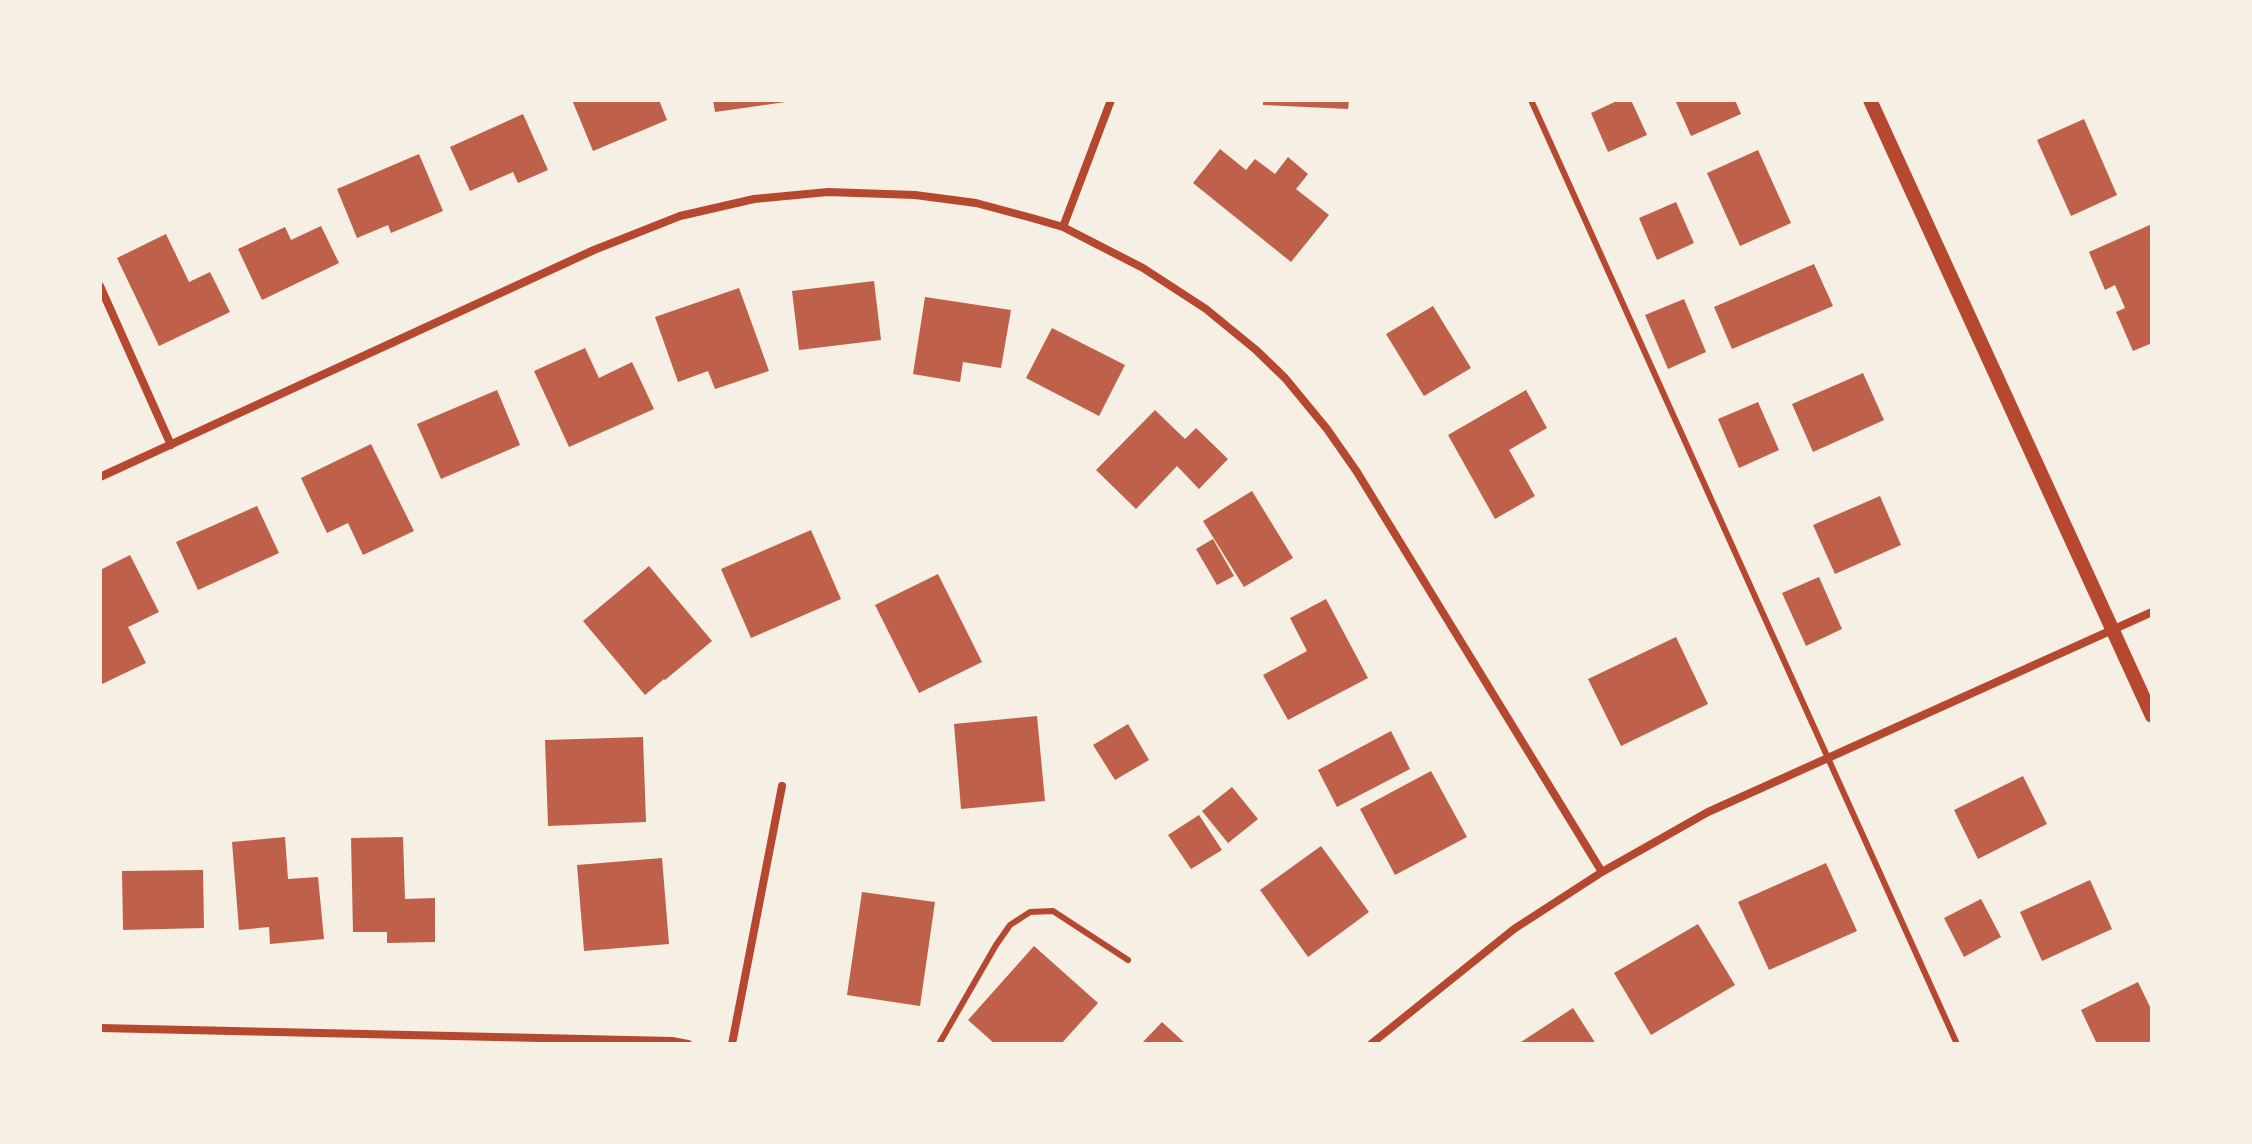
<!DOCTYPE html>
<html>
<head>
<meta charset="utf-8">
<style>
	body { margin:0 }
	#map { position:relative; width:2252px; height:1144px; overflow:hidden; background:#f6efe4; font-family:"Times New Roman",serif }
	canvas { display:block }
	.frame { position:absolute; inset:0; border:102px solid #f6efe4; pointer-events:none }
</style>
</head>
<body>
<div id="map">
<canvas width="2252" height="1144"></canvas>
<div class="frame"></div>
</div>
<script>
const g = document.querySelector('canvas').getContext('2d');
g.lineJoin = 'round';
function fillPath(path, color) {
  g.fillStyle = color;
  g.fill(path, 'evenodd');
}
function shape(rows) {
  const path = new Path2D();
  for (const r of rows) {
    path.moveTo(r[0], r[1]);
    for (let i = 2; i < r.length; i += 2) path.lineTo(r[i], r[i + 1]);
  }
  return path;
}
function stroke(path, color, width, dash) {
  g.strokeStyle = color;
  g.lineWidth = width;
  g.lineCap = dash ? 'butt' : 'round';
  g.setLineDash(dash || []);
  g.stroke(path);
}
const building = shape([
	[572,100,659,100,667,120,593,151],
	[713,100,786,100,786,102,715,112],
	[1263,100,1349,100,1348,109,1263,105],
	[1619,100,1631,100,1647,135,1608,152,1591,113],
	[1675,100,1735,100,1741,114,1691,136],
	[523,114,548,170,518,183,513,172,470,191,450,147],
	[2084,119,2117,195,2071,216,2037,140],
	[1220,149,1246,170,1255,159,1275,174,1288,157,1308,174,1296,189,1329,215,1291,262,1193,183],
	[1758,150,1791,223,1740,246,1707,173],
	[419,154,443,211,391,233,388,225,357,238,337,189],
	[1676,202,1694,243,1657,260,1639,218],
	[2152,224,2152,343,2133,351,2116,312,2125,308,2115,285,2105,290,2089,252],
	[321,226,339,263,262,300,238,249,285,227,291,240],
	[166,234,189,282,210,272,230,312,159,346,117,258],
	[1814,264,1833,306,1732,349,1714,307],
	[874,281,881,340,799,350,792,291],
	[739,288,769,371,715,389,708,371,678,382,655,317],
	[925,297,1011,310,1001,368,963,362,960,382,913,374],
	[1684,299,1706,352,1668,369,1645,315],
	[1433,306,1471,368,1424,396,1386,334],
	[1052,328,1125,365,1099,416,1026,378],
	[585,348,599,378,632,362,654,409,569,447,534,371],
	[1863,373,1884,420,1813,452,1792,404],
	[497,390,520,445,441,479,417,424],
	[1526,390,1547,428,1509,450,1535,496,1495,519,1448,435],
	[1758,402,1779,450,1739,468,1718,419],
	[1155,410,1185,439,1196,428,1228,459,1199,489,1177,466,1136,509,1096,470],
	[371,444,414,531,363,555,348,523,327,533,301,478],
	[1252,491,1293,558,1244,587,1203,521],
	[1880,496,1901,545,1835,574,1813,525],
	[257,506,279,553,198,590,176,542],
	[811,530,841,599,751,638,721,569],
	[1213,539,1234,576,1217,585,1196,549],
	[130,555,159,612,128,627,146,663,100,685,100,570],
	[649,566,712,641,665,680,664,679,645,695,583,621],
	[938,574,982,662,919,693,875,605],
	[1819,577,1842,629,1806,646,1782,593],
	[1326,599,1368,678,1288,720,1263,675,1307,651,1290,618],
	[1676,637,1708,704,1621,746,1588,679],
	[1037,716,1045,801,961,809,954,724],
	[1128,724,1149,760,1115,780,1093,745],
	[1391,731,1410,769,1337,807,1318,770],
	[643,737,646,822,548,826,545,740],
	[1431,771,1467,837,1395,875,1360,809],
	[2023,776,2047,824,1978,859,1954,810],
	[1232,787,1258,819,1228,843,1202,811],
	[1199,815,1222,850,1191,869,1168,835],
	[285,837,288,879,318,877,324,939,270,944,269,927,239,930,232,842],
	[403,837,405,899,435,898,435,942,387,943,387,932,353,932,351,838],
	[1321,846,1369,912,1308,957,1260,890],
	[662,858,669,944,584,951,577,865],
	[1826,863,1857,931,1769,970,1738,902],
	[203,870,204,928,123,930,122,871],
	[2090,880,2112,929,2042,961,2020,912],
	[862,892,935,902,920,1006,847,995],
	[1981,899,2001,937,1964,957,1944,918],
	[1698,924,1735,985,1651,1035,1614,973],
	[1034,946,1098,1003,1061,1044,995,1044,968,1020],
	[2138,982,2152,1011,2152,1044,2097,1044,2081,1010],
	[1573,1008,1596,1044,1518,1044],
	[1162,1022,1186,1044,1141,1044]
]);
const service = shape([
	[1531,100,1957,1044],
	[939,1044,996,945,1010,925,1030,912,1053,911,1128,960]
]);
const minor = shape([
	[1063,227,1111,100],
	[100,286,171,445],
	[100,477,594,250,680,216,754,199,828,192,915,195,976,203,1032,218,1063,227,1143,268,1206,309,1256,350,1285,378,1327,429,1357,472,1602,872],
	[100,1028,672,1041,688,1044],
	[732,1044,782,786],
	[1371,1044,1514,929,1602,872,1708,812,2152,612]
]);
const tertiary = shape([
	[1870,100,2152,716]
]);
fillPath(building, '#bf614a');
stroke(service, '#b5482f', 6);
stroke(minor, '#b5482f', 8);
stroke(tertiary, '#b5482f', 14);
</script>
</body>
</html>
